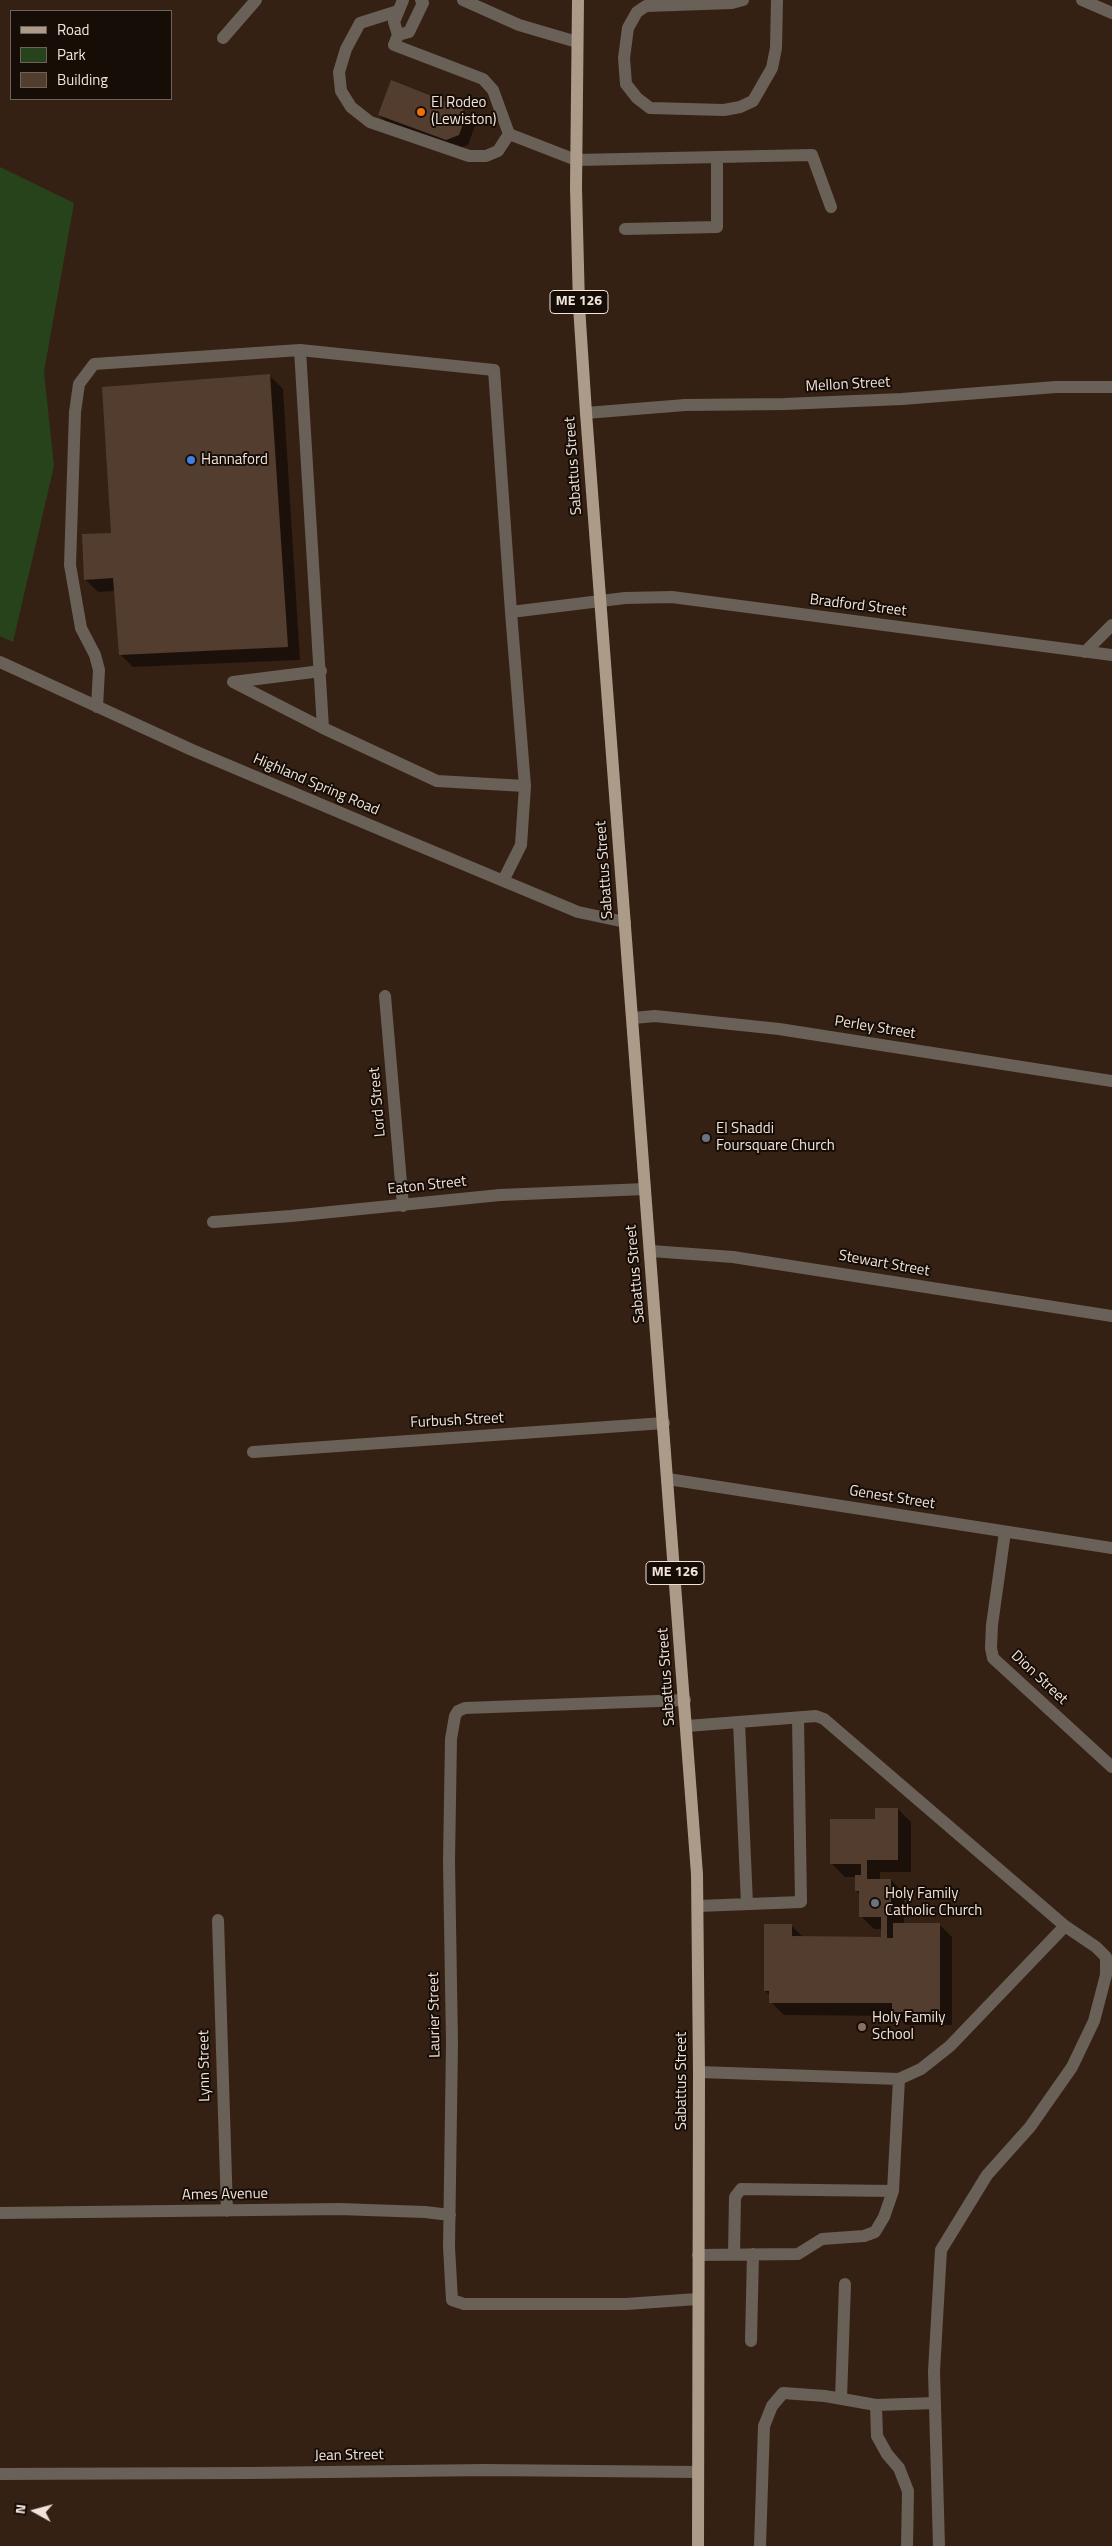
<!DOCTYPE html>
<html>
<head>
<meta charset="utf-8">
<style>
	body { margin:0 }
	#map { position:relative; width:1112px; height:2546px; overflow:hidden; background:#352113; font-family:"Titillium Web",sans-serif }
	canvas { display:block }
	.legend { position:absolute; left:10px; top:10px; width:162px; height:90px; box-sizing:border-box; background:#160d07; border:1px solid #6e635b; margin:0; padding:6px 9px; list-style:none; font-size:15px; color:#f1e3da }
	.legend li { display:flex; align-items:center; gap:10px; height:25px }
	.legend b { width:25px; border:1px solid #6e635b }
	.north { position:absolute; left:10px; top:2486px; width:50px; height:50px; -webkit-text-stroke:4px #160d07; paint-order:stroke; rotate:277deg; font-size:14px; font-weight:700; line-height:20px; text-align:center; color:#f1e3da }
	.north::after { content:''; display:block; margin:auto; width:18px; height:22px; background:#f1e3da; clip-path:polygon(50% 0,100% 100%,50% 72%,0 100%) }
</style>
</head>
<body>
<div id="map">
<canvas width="1112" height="2546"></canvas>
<ul class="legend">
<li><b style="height:6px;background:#ad9b89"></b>Road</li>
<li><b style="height:14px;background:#26431b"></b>Park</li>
<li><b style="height:14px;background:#533d2e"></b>Building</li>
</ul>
<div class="north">N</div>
</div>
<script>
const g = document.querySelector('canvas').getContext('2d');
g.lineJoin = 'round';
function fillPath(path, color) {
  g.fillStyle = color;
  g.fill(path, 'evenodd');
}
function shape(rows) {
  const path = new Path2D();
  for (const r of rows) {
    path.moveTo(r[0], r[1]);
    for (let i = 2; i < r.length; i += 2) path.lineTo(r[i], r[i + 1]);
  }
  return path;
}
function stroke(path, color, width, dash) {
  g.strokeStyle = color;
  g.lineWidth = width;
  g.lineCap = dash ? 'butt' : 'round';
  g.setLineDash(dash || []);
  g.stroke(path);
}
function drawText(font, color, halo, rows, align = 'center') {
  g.font = font + ' "Titillium Web",sans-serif';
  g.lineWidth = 4;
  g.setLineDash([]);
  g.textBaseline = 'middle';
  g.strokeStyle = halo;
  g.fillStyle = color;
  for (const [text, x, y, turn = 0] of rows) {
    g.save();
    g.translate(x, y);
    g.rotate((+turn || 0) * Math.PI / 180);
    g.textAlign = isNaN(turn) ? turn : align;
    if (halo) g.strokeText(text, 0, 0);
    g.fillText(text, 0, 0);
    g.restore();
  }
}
const green = shape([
	[0,167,74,203,44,372,54,466,13,642,0,636]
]);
const shadow = shape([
	[461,109,475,126,468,145,457,149,389,124,379,115],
	[270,376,283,389,300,660,133,667,120,654,115,591,98,592,85,579,113,534],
	[898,1809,911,1822,911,1872,880,1872,880,1880,891,1880,904,1893,904,1924,939,1924,952,1937,952,2025,906,2025,897,2016,784,2015,771,2002,771,1996,765,1991,791,1925,804,1938,882,1938,882,1929,874,1929,861,1916,861,1895,856,1891,857,1877,845,1877,832,1864,876,1820]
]);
const building = shape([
	[391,80,462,108,466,116,459,135,446,140,378,115],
	[270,374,288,647,119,655,113,578,84,580,82,534,111,533,102,387],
	[875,1808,898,1808,898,1860,867,1860,867,1879,891,1879,891,1914,887,1914,887,1938,893,1938,893,1923,940,1923,940,2012,892,2012,892,2003,769,2003,769,1991,764,1991,764,1924,792,1924,792,1936,881,1937,881,1917,859,1917,859,1891,855,1891,855,1875,861,1875,861,1864,830,1864,830,1819,875,1819]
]);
const minor = shape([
	[403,0,394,22,398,35,394,45,483,79,493,90,509,134,576,160,812,155,831,207],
	[463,0,519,25,577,42],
	[743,0,732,3,646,6,637,12,628,28,624,58,626,84,637,98,650,108,724,110,740,107,753,101,772,68,776,48,777,0],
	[1082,0,1112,13],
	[398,11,360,23,346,49,339,72,341,91,351,107,370,122,469,156,486,156,498,151,509,134],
	[398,35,409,32,423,3,421,0],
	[223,38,256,0],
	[625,229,717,227,717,157],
	[586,413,685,405,785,404,902,399,1056,387,1112,387],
	[511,612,525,786,437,781,323,728,300,350,494,370,511,612,625,598,672,597,1112,655],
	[1085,652,1112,625],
	[0,662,192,750,398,837,578,912,625,922],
	[321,671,233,682,323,728],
	[97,707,99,670,95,655,81,628,70,565,75,412,79,384,94,364,300,350],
	[503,881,521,845,525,786],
	[385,996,403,1206],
	[633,1018,655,1016,779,1029,1112,1081],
	[213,1222,291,1216,500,1195,645,1189],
	[651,1251,733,1257,1112,1316],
	[253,1452,664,1423],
	[668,1479,1112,1548],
	[1005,1532,992,1625,991,1648,993,1658,1112,1767],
	[685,1700,465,1708,458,1711,455,1716,451,1739,449,1861,452,2044,449,2247,452,2300,464,2304,626,2304,697,2299],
	[739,1722,747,1904],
	[687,1726,816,1716,824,1719,1065,1926,1096,1947,1106,1957,1106,1975,1094,2021,1072,2067,1030,2127,987,2175,941,2250,934,2371,939,2546],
	[698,1906,801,1902,798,1718],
	[218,1920,227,2211],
	[699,2072,899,2079,921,2069,950,2046,1065,1926],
	[0,2213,339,2209,425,2212,450,2215],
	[734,2254,735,2197,741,2189,893,2191],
	[698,2255,798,2254,822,2239,864,2236,875,2232,884,2217,893,2191,899,2079],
	[751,2341,753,2254],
	[841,2399,845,2284],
	[876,2405,877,2436,887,2454,899,2468,908,2491,907,2546],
	[0,2474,251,2473,485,2470,698,2472],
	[760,2546,764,2426,772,2406,783,2393,825,2396,876,2405,935,2403]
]);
const major = shape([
	[578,0,576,188,579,306,586,413,697,1874,699,2072,698,2546]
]);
const markers = [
	[421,112,5,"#e8710a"],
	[191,460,5,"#3f7fe0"],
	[706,1138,5,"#6b7280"],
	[875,1903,5,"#6b7280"],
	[862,2027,5,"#8d6e63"]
];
const shields = [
	[579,302,58],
	[675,1573,58]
];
const shieldNames = [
	["ME 126",579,302],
	["ME 126",675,1573]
];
const poiNames = [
	["El Rodeo",431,103],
	["(Lewiston)",431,120],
	["Hannaford",201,460],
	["El Shaddi",716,1129],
	["Foursquare Church",716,1146],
	["Holy Family",885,1894],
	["Catholic Church",885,1911],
	["Holy Family",872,2018],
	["School",872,2035]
];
const streetNames = [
	["Mellon Street",848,385,-3],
	["Sabattus Street",574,466,-94],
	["Bradford Street",858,606,7],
	["Highland Spring Road",316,785,23],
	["Sabattus Street",605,870,-94],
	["Perley Street",875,1028,9],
	["Lord Street",378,1102,-95],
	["Eaton Street",427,1186,-6],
	["Stewart Street",884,1264,10],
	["Sabattus Street",636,1274,-95],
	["Furbush Street",457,1421,-3],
	["Genest Street",892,1498,9],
	["Sabattus Street",667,1677,-94],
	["Dion Street",1039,1678,43],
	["Laurier Street",435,2015,-91],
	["Lynn Street",205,2066,-91],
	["Sabattus Street",682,2081,-90],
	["Ames Avenue",225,2195,-1],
	["Jean Street",349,2456,-1]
];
fillPath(green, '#26431b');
fillPath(shadow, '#0007');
fillPath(building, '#533d2e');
stroke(minor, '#696058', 12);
stroke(major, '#ad9b89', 12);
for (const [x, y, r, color] of markers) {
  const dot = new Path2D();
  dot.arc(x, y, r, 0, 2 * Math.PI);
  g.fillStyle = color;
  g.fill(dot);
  stroke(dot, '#160d07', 2);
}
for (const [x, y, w] of shields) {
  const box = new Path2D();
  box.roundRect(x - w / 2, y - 11.5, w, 23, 4);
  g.fillStyle = '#160d07';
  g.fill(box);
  stroke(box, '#f1e3da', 1);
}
drawText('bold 14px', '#f1e3da', null, shieldNames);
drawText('15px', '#f1e3da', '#160d07', poiNames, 'left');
drawText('15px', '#f1e3da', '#160d07', streetNames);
</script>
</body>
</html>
